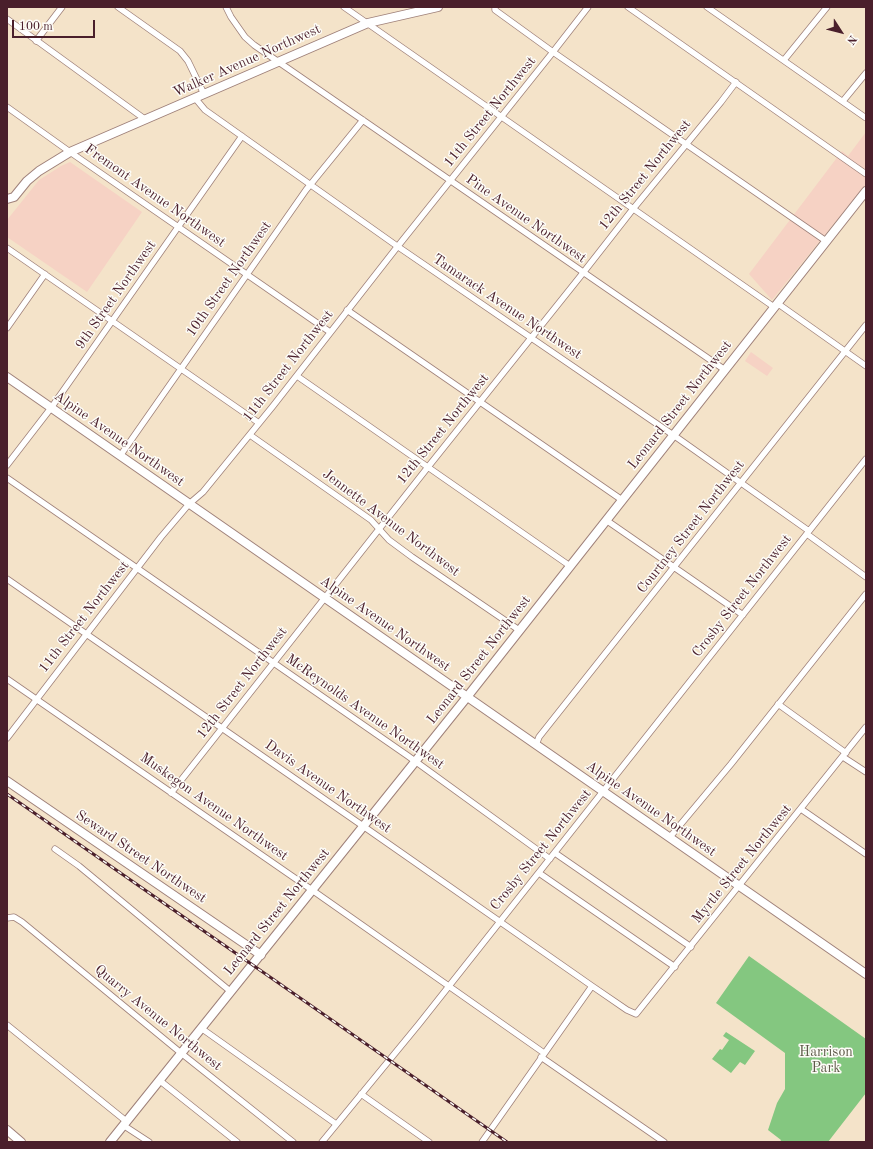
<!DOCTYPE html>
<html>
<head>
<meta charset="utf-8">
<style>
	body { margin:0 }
	#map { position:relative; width:873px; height:1149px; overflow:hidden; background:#f4e3c9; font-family:"Old Standard TT",serif }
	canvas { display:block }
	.frame { position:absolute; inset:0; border:8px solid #4a1f2b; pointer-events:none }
	.north { position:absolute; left:821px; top:12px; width:40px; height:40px; -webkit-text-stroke:3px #fdfcf7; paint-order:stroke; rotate:126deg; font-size:11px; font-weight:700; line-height:16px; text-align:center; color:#4a1f2b }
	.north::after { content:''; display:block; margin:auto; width:14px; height:18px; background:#4a1f2b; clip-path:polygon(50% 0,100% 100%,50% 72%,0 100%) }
	.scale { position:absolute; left:12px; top:20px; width:83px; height:18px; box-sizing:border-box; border:2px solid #4a1f2b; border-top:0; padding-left:5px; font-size:12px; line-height:14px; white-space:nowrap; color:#4a1f2b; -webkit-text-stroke:3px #fdfcf7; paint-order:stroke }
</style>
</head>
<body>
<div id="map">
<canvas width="873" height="1149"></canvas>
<div class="frame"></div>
<div class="north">N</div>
<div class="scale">100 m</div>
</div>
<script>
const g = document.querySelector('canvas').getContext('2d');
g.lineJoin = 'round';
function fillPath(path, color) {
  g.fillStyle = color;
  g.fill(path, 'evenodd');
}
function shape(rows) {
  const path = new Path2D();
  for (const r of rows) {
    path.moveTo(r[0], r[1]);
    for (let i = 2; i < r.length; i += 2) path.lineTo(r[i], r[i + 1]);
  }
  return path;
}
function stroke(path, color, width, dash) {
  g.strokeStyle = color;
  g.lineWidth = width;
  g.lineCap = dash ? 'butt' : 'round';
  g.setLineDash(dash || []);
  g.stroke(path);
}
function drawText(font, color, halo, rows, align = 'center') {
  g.font = font + ' "Old Standard TT",serif';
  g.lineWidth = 3;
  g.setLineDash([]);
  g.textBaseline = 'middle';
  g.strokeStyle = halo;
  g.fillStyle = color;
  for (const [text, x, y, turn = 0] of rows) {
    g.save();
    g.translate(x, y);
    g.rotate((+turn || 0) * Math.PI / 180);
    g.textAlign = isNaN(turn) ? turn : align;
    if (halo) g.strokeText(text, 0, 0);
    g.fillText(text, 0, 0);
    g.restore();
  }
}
const built = shape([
	[866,132,866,184,772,300,749,274,842,151,848,156],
	[70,162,142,212,87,292,7,237,7,220,39,180,61,166],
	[751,352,773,368,767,376,745,361]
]);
const green = shape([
	[749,956,866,1039,866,1093,828,1142,780,1142,781,1140,768,1130,777,1103,785,1089,785,1053,716,1003],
	[726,1032,755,1051,745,1065,740,1062,731,1073,712,1059,720,1049,722,1050,729,1040,723,1036]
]);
const street = shape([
	[118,7,180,51,188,61,204,94],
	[226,7,231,17,245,37,254,45,725,370],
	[344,7,774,307],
	[495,7,495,10,553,52,826,241],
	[628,7,866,174],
	[707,7,866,118],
	[7,19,146,120],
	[36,41,62,7],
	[784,60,827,7],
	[195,98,205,110,397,246,679,439,809,531],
	[843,101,866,73],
	[7,107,70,152,330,332],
	[7,248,259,423],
	[777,303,866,366],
	[347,310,622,500],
	[7,328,45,274],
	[297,376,570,566],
	[250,435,371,520,389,540,412,557,519,630],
	[120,456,306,190,363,120],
	[7,465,51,408,242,136],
	[7,478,408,756,550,859],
	[606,520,743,615],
	[807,534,866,577],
	[7,579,363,826,592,986,627,1010,636,1014,866,727],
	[7,679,312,890,544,1053],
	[778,704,846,753],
	[7,738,161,537,189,504,203,492,273,406,394,251,553,52,588,7],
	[536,745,539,737,866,325],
	[843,757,866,772],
	[171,793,428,467,579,278,633,209,721,102,736,82],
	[801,809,866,854],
	[670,837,731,764,866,594],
	[55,849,79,866,230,991],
	[555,853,691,947],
	[539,873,675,967],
	[7,918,14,917,22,922,181,1053,293,1142],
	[7,1025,126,1121],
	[201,1028,336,1124],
	[541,1057,664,1142],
	[159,1080,237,1142],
	[361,1094,429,1142],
	[123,1125,149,1142],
	[322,1142,419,1024,866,459],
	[482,1142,592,986]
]);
const secondary = shape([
	[7,199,14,197,27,181,39,171,70,152,368,23,438,7],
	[7,377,866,974],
	[7,781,261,955],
	[7,1130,21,1142],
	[110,1142,467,697,866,191]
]);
const rail = shape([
	[7,794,507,1142]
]);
const streetNames = [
	["Walker Avenue Northwest",247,61,-24],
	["11th Street Northwest",490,112,-51],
	["12th Street Northwest",645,175,-51],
	["Fremont Avenue Northwest",155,196,35],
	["Pine Avenue Northwest",526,219,35],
	["10th Street Northwest",229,279,-55],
	["9th Street Northwest",116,295,-55],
	["Tamarack Avenue Northwest",507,307,34],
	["11th Street Northwest",288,366,-52],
	["Leonard Street Northwest",680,405,-52],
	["12th Street Northwest",443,429,-51],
	["Alpine Avenue Northwest",119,439,35],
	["Jennette Avenue Northwest",391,523,37],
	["Courtney Street Northwest",691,527,-52],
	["Crosby Street Northwest",742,596,-52],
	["11th Street Northwest",84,617,-52],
	["Alpine Avenue Northwest",385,624,35],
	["Leonard Street Northwest",479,660,-52],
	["12th Street Northwest",242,683,-52],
	["McReynolds Avenue Northwest",365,712,35],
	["Davis Avenue Northwest",328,787,35],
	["Muskegon Avenue Northwest",214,807,35],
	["Alpine Avenue Northwest",651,809,35],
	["Crosby Street Northwest",541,850,-51],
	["Seward Street Northwest",141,857,34],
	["Myrtle Street Northwest",742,864,-51],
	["Leonard Street Northwest",277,912,-51],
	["Quarry Avenue Northwest",158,1018,39]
];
const parkNames = [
	["Harrison",826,1052],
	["Park",826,1068]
];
fillPath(built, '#f6d2c4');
fillPath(green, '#84c780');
stroke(street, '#9f817a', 7);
stroke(secondary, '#9f817a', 10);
stroke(street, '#fff', 5.5);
stroke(secondary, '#fff', 8);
stroke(rail, '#4a1f2b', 3);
stroke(rail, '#fdfcf7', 1.5, [4.5]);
drawText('14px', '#4a1f2b', '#fdfcf7', streetNames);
drawText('14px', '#5e5a49', '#fdfcf7', parkNames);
</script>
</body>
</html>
